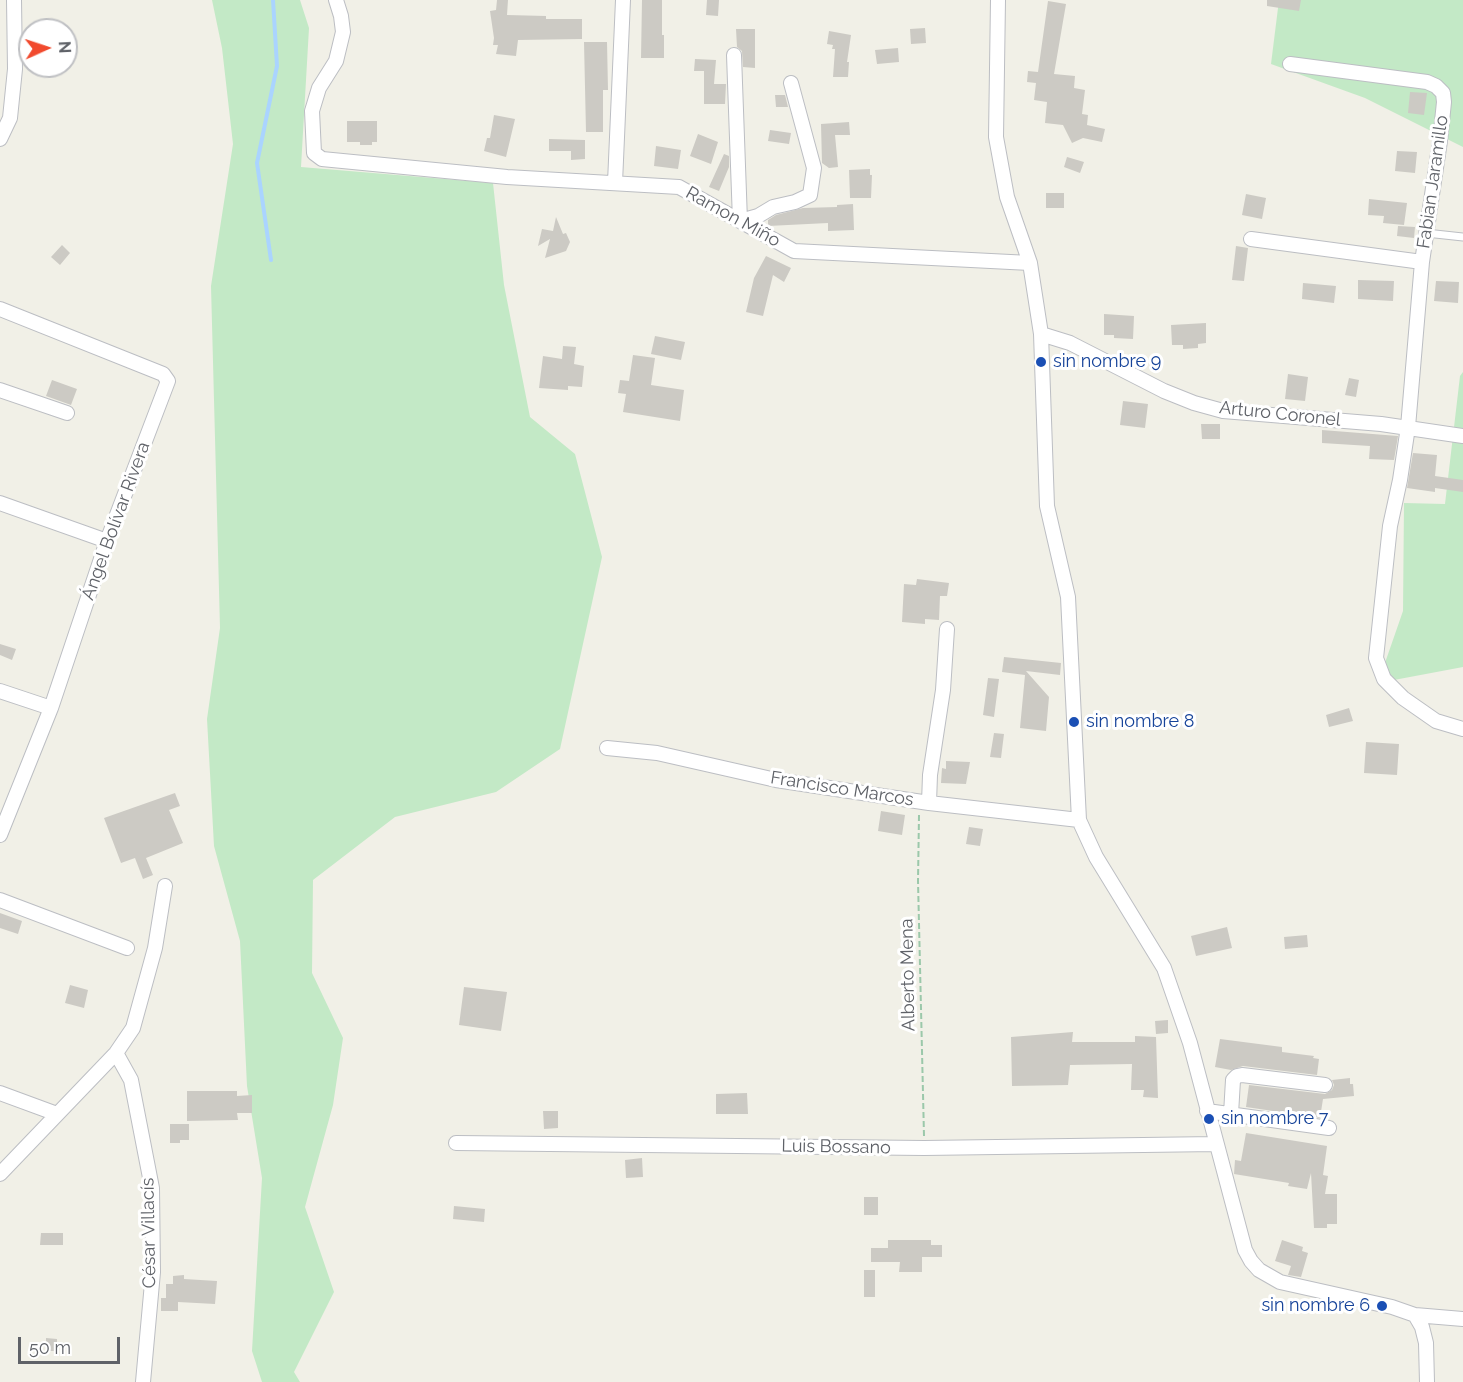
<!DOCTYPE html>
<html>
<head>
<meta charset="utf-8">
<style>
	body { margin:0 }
	#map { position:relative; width:1463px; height:1382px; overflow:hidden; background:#f1f0e7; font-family:Raleway,sans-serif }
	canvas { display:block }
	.north { position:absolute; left:18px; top:18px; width:60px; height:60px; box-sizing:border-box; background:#fff; border:2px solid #bfc0c3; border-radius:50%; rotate:87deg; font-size:16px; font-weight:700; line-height:24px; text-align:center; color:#5f6268 }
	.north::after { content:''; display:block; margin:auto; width:21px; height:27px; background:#f14a2e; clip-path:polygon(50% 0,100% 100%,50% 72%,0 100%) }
	.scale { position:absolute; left:18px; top:1337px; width:102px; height:27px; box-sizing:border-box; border:3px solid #5f6268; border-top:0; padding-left:8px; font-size:18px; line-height:21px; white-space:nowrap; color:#5f6268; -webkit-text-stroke:4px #fff; paint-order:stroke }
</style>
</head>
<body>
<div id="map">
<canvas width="1463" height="1382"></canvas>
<div class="north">N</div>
<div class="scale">50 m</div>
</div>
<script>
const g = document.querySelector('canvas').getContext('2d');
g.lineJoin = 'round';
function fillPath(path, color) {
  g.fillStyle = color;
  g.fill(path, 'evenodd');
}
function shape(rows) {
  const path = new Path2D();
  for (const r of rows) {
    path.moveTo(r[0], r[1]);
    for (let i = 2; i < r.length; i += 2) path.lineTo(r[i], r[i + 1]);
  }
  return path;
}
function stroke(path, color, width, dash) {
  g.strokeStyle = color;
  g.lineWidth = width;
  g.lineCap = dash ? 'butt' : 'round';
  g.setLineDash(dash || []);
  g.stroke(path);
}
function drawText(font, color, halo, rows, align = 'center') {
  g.font = font + ' Raleway,sans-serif';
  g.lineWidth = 6;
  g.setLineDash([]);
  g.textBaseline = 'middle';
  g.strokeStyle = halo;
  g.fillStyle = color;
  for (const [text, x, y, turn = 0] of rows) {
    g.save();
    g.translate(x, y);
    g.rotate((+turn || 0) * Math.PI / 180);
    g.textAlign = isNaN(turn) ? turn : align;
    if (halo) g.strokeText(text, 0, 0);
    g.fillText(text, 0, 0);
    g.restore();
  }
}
const green = shape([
	[212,0,300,0,309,28,301,167,493,183,504,285,530,417,575,454,602,557,560,749,496,792,395,817,313,880,312,973,343,1038,333,1105,305,1207,334,1292,294,1372,300,1382,262,1382,252,1351,262,1178,247,1086,240,941,214,846,207,719,220,628,211,286,233,144,222,48],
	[1279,0,1463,0,1463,147,1365,98,1271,64],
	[1463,372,1463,667,1378,683,1403,611,1404,503,1445,504,1460,376]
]);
const stream = shape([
	[271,260,257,163,277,66,273,0]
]);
const building = shape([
	[497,0,508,0,507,15,546,16,546,19,582,19,582,39,518,40,516,56,496,54,498,45,493,45,494,38,490,11,496,10],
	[642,0,662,0,662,35,664,35,664,58,641,58],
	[707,0,719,0,718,16,706,15],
	[1267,0,1301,0,1299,11,1267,6],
	[1048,1,1066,4,1054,74,1075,76,1074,88,1085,90,1082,114,1088,115,1087,125,1105,129,1102,142,1083,138,1072,143,1063,125,1045,123,1047,102,1034,100,1036,83,1027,82,1028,71,1038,72],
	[925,28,926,43,911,44,910,29],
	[736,29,755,29,755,68,743,67,742,51,737,47],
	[829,31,851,35,847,62,849,62,848,77,833,77,835,49,832,49,833,45,827,44],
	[584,42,607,42,608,90,603,90,603,132,586,132],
	[898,48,899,62,877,64,875,50],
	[695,59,716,60,714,84,726,84,725,104,704,104,704,71,694,71],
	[1410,92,1427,93,1424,115,1408,113],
	[775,95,785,95,788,107,776,107],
	[494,115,515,119,506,157,484,151,487,138,490,138],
	[347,121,377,121,377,142,372,142,372,145,360,145,360,142,347,142],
	[849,122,850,135,835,135,838,167,829,168,822,163,821,124],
	[770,130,791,133,789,144,768,141],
	[698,134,718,142,711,164,690,156],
	[549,139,585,140,585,159,571,160,571,151,549,151],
	[656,146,681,150,678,169,654,166],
	[1397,151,1417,152,1415,173,1395,171],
	[724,154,729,156,729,167,719,191,709,187],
	[1067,157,1084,162,1080,173,1064,167],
	[870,169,870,175,872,175,871,198,850,198,849,170],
	[1046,193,1064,193,1064,208,1046,208],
	[1246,194,1266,198,1262,219,1242,215],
	[1369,199,1407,203,1404,225,1383,223,1384,216,1368,215],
	[853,204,854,230,828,231,828,223,768,226,768,220,776,215,803,208,837,207,837,205],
	[556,217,563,234,566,233,570,242,566,251,545,258,550,239,538,246,542,229,553,231],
	[1398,226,1415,227,1414,238,1397,236],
	[62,245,70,253,60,265,51,257],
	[1236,246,1248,248,1244,281,1232,280],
	[766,256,791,268,784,282,773,275,763,316,746,312,754,278],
	[1358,280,1394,281,1393,301,1358,299],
	[1436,281,1459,282,1458,303,1434,301],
	[1303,283,1336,286,1334,303,1302,299],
	[1104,314,1134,316,1133,339,1114,338,1114,335,1104,335],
	[1206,323,1206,343,1198,344,1198,348,1183,349,1183,345,1172,345,1171,325],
	[655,336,685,342,681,360,651,354],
	[563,346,576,347,574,364,584,366,582,387,568,386,568,390,539,388,543,356,562,359],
	[633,355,655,358,651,385,684,390,680,421,623,412,626,394,618,393,620,380,629,381],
	[1288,374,1308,377,1305,401,1285,399],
	[1349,378,1359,380,1356,397,1345,395],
	[52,380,77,389,71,405,46,396],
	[1123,401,1148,404,1145,428,1120,425],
	[1201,424,1220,424,1220,439,1202,439],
	[1322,430,1398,436,1394,460,1369,459,1370,446,1322,443],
	[1413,453,1437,455,1435,476,1463,480,1463,492,1435,488,1435,492,1407,488],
	[917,579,949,583,947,596,940,596,939,620,925,619,925,624,902,622,904,584,916,585],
	[0,644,16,649,12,660,0,655],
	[1004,657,1061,663,1060,675,1026,671,1049,697,1046,731,1020,728,1025,675,1002,672],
	[988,678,999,679,994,717,983,715],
	[1349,708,1353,721,1329,727,1326,715],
	[994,733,1004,734,1001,758,990,757],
	[1366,742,1399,744,1397,775,1364,773],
	[946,761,970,762,966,784,941,783,942,768,946,769],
	[175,793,180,806,169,810,183,843,146,858,153,875,143,879,135,858,121,863,104,818],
	[881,811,905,815,902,835,878,831],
	[969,827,983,829,980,846,966,844],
	[0,913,22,921,18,934,0,928],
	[1227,927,1232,948,1196,956,1191,936],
	[1307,935,1308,947,1285,949,1284,937],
	[70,985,88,990,84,1008,65,1003],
	[464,987,507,992,501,1031,459,1025],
	[1168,1020,1168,1033,1156,1034,1155,1021],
	[1073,1032,1072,1042,1135,1042,1135,1036,1156,1037,1158,1098,1143,1097,1144,1090,1131,1090,1132,1064,1070,1065,1068,1085,1012,1086,1011,1037],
	[1220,1039,1282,1047,1282,1052,1314,1056,1313,1058,1319,1059,1317,1075,1243,1066,1231,1070,1215,1067],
	[1350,1078,1350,1084,1353,1084,1354,1096,1323,1099,1320,1118,1246,1107,1249,1085,1325,1094,1332,1090,1334,1085,1332,1080],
	[187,1091,237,1091,237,1096,252,1095,252,1113,237,1113,238,1120,187,1121],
	[747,1093,748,1114,716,1114,716,1094],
	[543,1111,558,1111,558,1128,544,1129],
	[170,1124,189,1124,189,1140,180,1140,180,1143,170,1143],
	[1246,1133,1327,1146,1323,1175,1328,1176,1325,1194,1337,1194,1337,1224,1327,1224,1327,1228,1314,1228,1311,1173,1307,1189,1288,1186,1289,1183,1234,1174,1235,1160,1241,1161],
	[642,1158,643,1177,626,1178,625,1160],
	[864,1197,878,1197,878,1215,864,1215],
	[454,1206,485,1209,484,1222,453,1219],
	[41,1233,63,1233,63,1245,40,1245],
	[888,1240,931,1240,931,1245,942,1245,942,1257,922,1257,922,1272,899,1272,900,1262,871,1262,871,1248,888,1248],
	[1282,1240,1303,1247,1302,1251,1308,1253,1301,1277,1288,1275,1291,1266,1275,1261],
	[864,1270,875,1270,875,1297,864,1297],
	[184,1275,184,1279,217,1281,215,1304,178,1302,178,1311,161,1311,161,1298,166,1298,166,1284,173,1284,173,1276],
	[46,1338,57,1339,57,1351,46,1351]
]);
const path = shape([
	[919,815,918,881,924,1136]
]);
const lane = shape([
	[1426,233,1463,237]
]);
const street = shape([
	[336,0,341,16,343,32,336,61,319,88,312,111,314,153,322,159,507,177,679,187,794,251,1030,263],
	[998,0,996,137,1007,197,1030,263,1041,334,1047,506,1068,597,1079,820,1096,857,1164,968,1190,1043,1245,1250,1251,1261,1259,1270,1280,1282,1392,1307,1415,1315,1422,1327,1426,1343,1427,1382],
	[734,55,740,221,758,216,773,207,795,202,810,195,814,168,791,83],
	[1290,64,1427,82,1436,86,1443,93,1444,102,1440,141,1422,262,1408,427,1400,480,1390,526,1376,658,1384,679,1403,698,1436,721,1463,729],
	[0,139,10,118,15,69,14,0],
	[615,183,623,0],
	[1251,239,1422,262],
	[0,309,163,374,168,381,107,541,51,708,0,835],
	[1041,334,1070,343,1164,391,1194,403,1223,411,1381,424,1463,436],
	[0,390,67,413],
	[0,503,107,541],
	[0,691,51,708],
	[607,748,657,753,776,780,929,803,1079,820],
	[929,803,930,775,943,690,947,629],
	[0,900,127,948],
	[116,1053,131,1080,152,1188,153,1272,143,1382],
	[0,1093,57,1114],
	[1207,1111,1329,1128],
	[1231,1114,1233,1080,1237,1076,1242,1075,1325,1085],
	[456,1143,924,1148,1216,1144],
	[0,1174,116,1053,133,1028,155,948,165,886],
	[1415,1315,1463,1319]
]);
const markers = [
	[1041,362,6,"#1a4fb4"],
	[1074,722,6,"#1a4fb4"],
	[1209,1119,6,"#1a4fb4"],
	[1382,1306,6,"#1a4fb4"]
];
const streetNames = [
	["Fabian Jaramillo",1433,182,-82],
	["Ramon Miño",733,217,29],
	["Arturo Coronel",1280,414,6],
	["Ángel Bolívar Rivera",116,521,-70],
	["Francisco Marcos",842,789,9],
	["Alberto Mena",908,975,-91],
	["Luis Bossano",836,1147,1],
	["César Villacís",149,1233,-91]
];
const transitNames = [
	["sin nombre 9",1053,362],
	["sin nombre 8",1086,722],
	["sin nombre 7",1221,1119],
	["sin nombre 6",1370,1306,"right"]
];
fillPath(green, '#c3e9c6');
stroke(stream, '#aad4ff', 4);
fillPath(building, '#cccac4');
stroke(lane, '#bcbec3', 9);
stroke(street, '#bcbec3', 16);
stroke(path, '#9bc8aa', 2, [6, 3]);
stroke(lane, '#fff', 7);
stroke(street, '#fff', 14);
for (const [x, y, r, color] of markers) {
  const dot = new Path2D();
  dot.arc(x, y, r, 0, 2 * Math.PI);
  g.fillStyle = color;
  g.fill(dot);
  stroke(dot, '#fff', 2);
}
drawText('18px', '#5f6268', '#fff', streetNames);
drawText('18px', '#164399', '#fff', transitNames, 'left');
</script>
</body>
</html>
